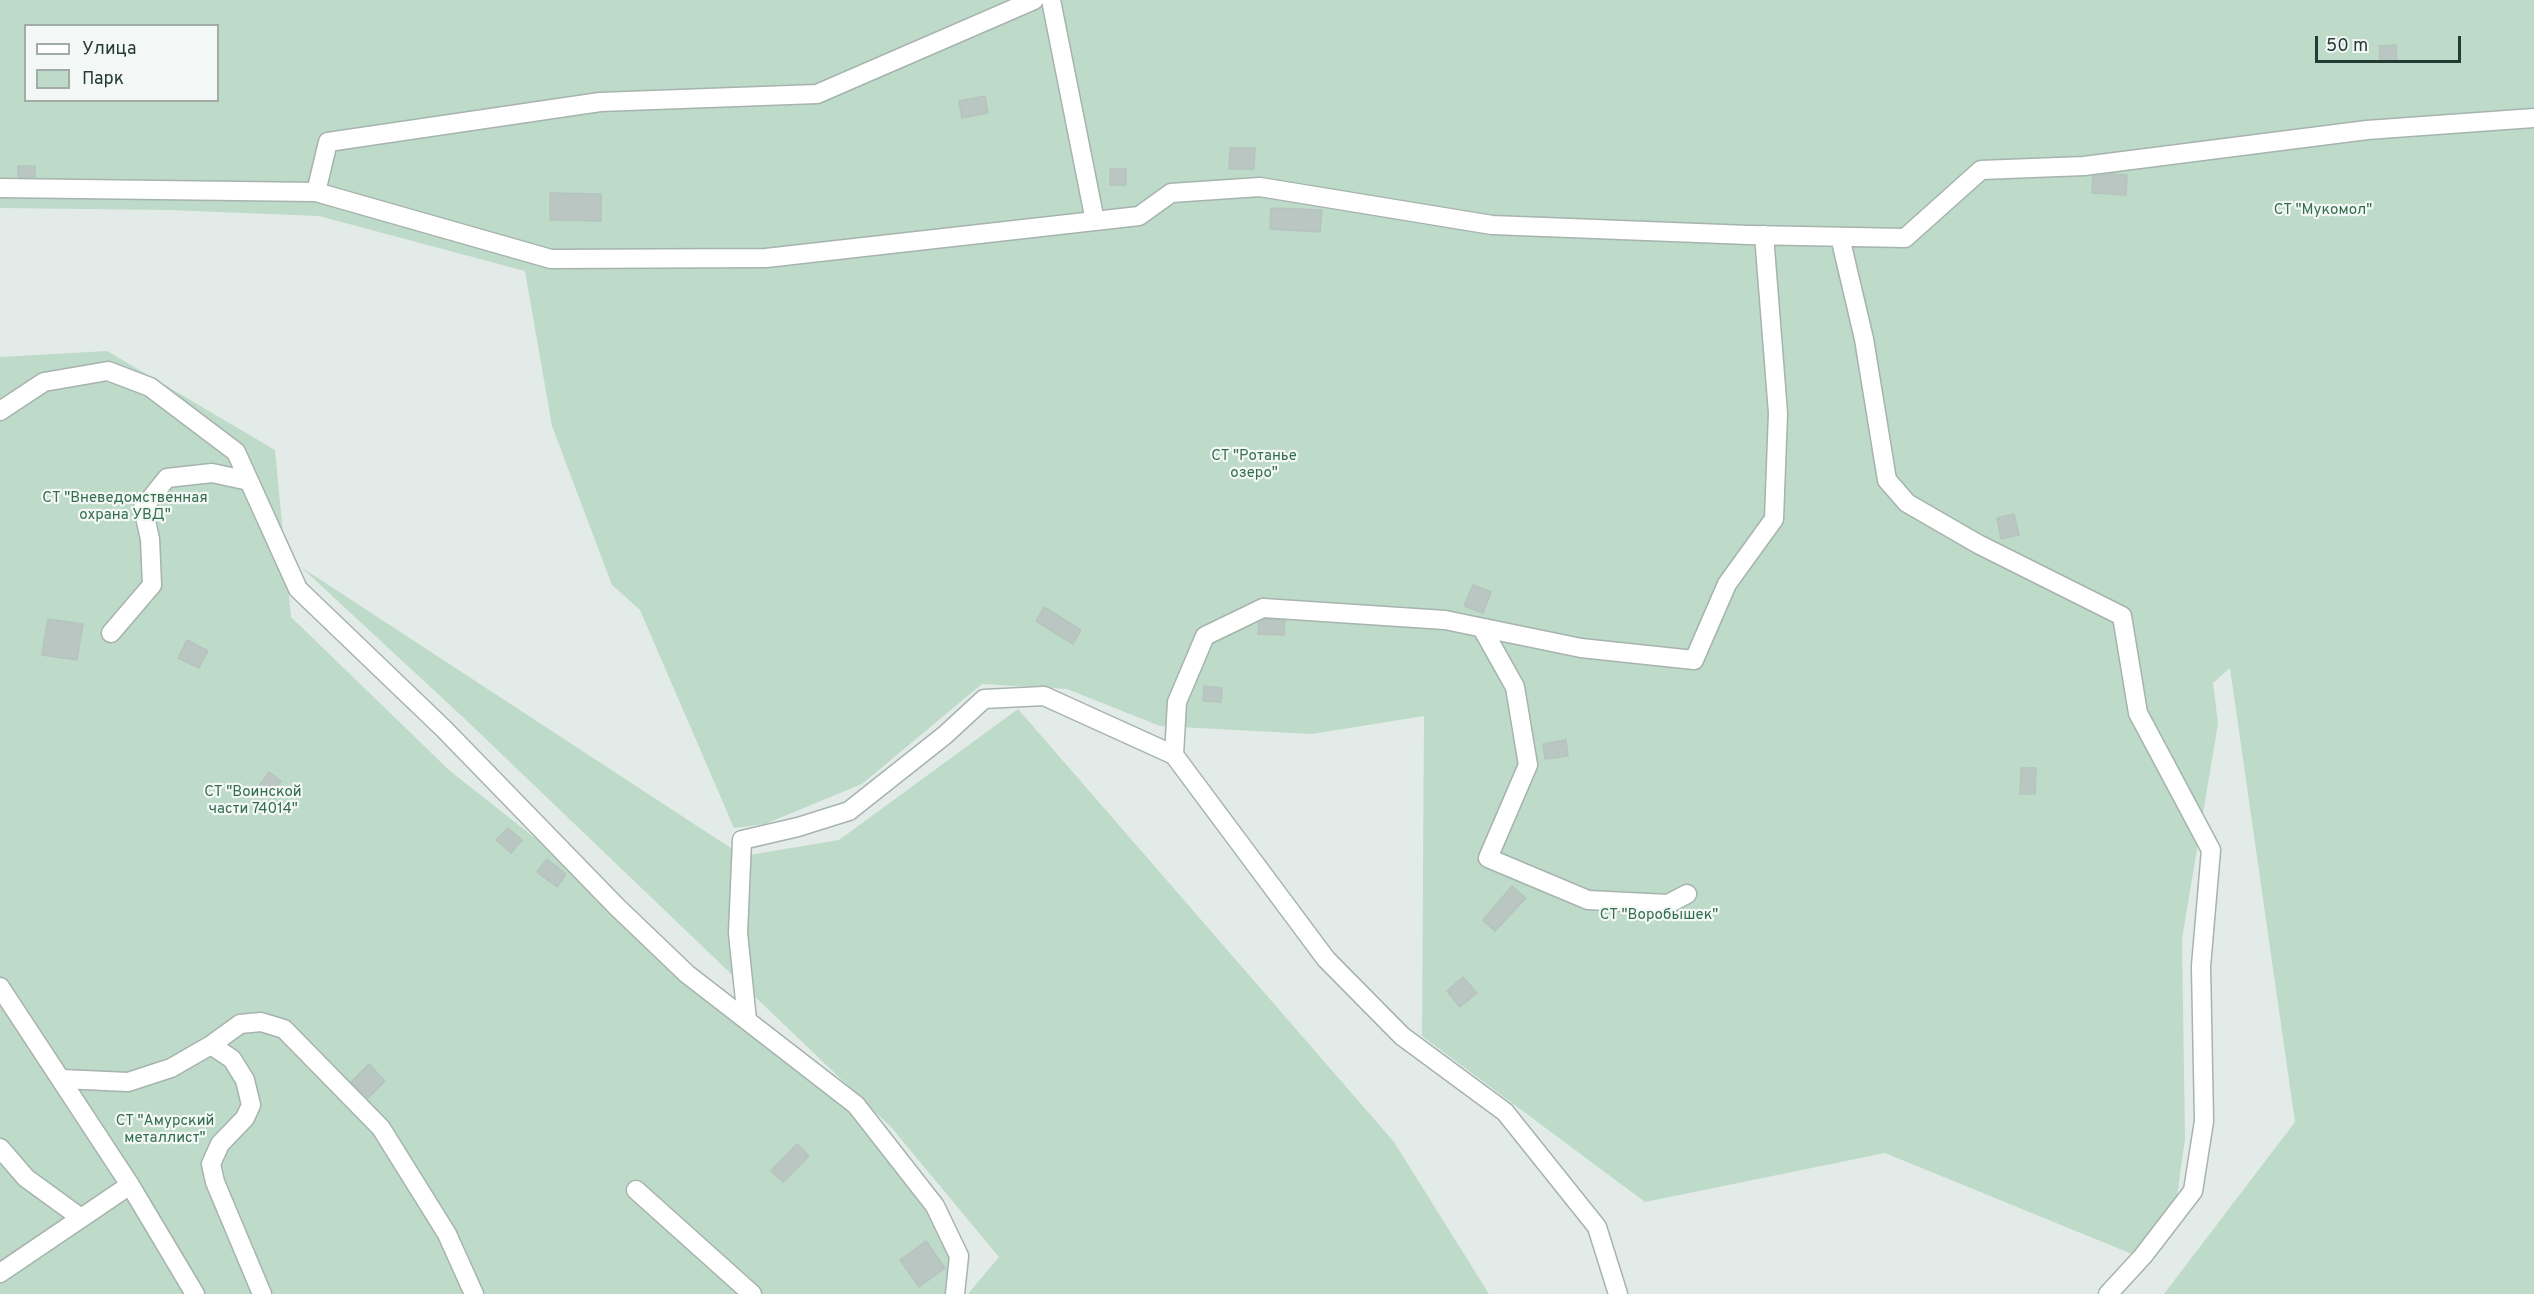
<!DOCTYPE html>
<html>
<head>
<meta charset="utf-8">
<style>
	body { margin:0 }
	#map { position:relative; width:2534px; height:1294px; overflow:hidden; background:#e3ebe8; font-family:Overpass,sans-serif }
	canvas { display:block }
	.legend { position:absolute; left:24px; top:24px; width:195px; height:78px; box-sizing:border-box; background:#f3f8f6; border:2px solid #a1aca9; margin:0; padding:8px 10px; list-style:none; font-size:18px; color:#253b36 }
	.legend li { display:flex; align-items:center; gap:12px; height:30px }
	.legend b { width:30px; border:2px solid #a1aca9 }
	.scale { position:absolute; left:2315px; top:36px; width:146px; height:27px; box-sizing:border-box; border:3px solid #253b36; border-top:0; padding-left:8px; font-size:18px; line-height:21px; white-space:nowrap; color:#253b36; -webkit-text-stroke:4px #f3f8f6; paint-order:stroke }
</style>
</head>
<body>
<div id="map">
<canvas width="2534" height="1294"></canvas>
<ul class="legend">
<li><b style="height:8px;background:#fff"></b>Улица</li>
<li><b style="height:16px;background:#bedac8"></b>Парк</li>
</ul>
<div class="scale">50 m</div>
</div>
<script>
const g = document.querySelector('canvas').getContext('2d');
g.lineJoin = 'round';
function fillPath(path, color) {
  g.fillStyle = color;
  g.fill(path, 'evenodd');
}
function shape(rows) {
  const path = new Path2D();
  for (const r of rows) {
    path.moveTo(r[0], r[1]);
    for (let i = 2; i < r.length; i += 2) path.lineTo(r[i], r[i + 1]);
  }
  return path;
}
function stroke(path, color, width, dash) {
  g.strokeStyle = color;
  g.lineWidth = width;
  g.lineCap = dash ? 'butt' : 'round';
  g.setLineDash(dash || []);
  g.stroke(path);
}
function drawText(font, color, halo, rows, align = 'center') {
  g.font = font + ' Overpass,sans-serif';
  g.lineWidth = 4.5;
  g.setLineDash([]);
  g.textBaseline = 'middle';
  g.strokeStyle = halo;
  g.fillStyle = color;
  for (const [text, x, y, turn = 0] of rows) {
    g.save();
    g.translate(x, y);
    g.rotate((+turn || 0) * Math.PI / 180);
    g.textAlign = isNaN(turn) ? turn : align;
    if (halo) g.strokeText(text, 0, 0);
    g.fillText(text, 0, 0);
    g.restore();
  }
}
const green = shape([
	[0,0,2534,0,2534,1294,2164,1294,2295,1122,2230,668,2213,683,2218,724,2182,939,2185,1139,2176,1203,2132,1254,1885,1153,1645,1202,1422,1036,1424,716,1312,734,1160,726,1067,689,982,684,862,784,765,824,734,828,640,610,612,585,552,426,525,271,319,216,168,210,0,208],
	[26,26,218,26,218,100,26,100],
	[107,351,275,450,291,617,450,771,544,845,622,925,679,972,764,1047,840,1100,926,1204,953,1260,947,1294,0,1294,0,357],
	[301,567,743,856,839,840,1018,709,1394,1142,1489,1294,968,1294,999,1257,891,1127,466,720]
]);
const building = shape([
	[2396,45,2397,61,2380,62,2379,46,2396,45],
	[985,96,988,113,962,118,959,101,985,96],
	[1230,148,1255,148,1254,169,1229,169,1230,148],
	[18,166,35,166,35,177,18,177,18,166],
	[1110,169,1126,169,1126,185,1110,185,1110,169],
	[2112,174,2127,175,2126,195,2092,193,2093,176,2112,174],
	[550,193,601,194,601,221,550,220,550,193],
	[1271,208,1322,210,1320,232,1270,229,1271,208],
	[2014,514,2019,535,2001,539,1997,518,2014,514],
	[1473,585,1491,592,1483,613,1464,606,1473,585],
	[1044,607,1081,630,1073,644,1036,621,1044,607],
	[48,619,83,624,77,660,42,655,48,619],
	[1265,619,1285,621,1284,635,1258,634,1259,623,1265,619],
	[187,640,208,651,199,668,178,658,187,640],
	[1204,686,1222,688,1221,702,1203,701,1204,686],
	[1566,740,1568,756,1545,759,1543,744,1566,740],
	[2021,768,2036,768,2035,794,2020,794,2021,768],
	[269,772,281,781,272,795,259,786,269,772],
	[508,828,522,840,511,853,496,840,508,828],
	[547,859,566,874,557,887,537,872,547,859],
	[1512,886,1526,898,1495,931,1483,920,1512,886],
	[1463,977,1477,993,1460,1007,1447,991,1463,977],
	[369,1064,385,1081,368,1098,351,1082,369,1064],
	[797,1144,809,1156,783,1182,771,1171,797,1144],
	[926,1241,945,1268,919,1287,900,1260,926,1241]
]);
const minor = shape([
	[1051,0,1095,221],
	[0,188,316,192,328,142,600,102,817,94,1034,0],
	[316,192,551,259,766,258,1139,216,1171,193,1260,187,1492,225,1749,235,1905,238,1981,170,2084,166,2367,130,2534,118],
	[1840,237,1864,339,1887,480,1907,503,1978,544,2122,616,2138,713,2211,850,2201,966,2204,1121,2193,1191,2143,1256,2108,1294],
	[0,411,44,382,108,371,150,387,236,452,298,589,444,729,617,907,687,974,856,1105,935,1206,959,1256,955,1294],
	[1482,628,1515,687,1528,765,1488,858,1588,900,1668,904,1687,894],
	[111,633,152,585,150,539,143,508,167,478,212,473,249,481],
	[1174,755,1177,702,1205,636,1263,608,1445,620,1581,648,1694,660,1727,584,1774,519,1778,413,1764,235],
	[0,987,130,1185,195,1294],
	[747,1020,738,933,742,840,798,827,849,811,945,735,984,699,1044,696,1174,755,1326,959,1402,1036,1505,1112,1597,1227,1618,1294],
	[211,1045,232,1059,245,1080,251,1105,245,1118,220,1144,211,1164,215,1182,262,1294],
	[62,1079,128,1082,171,1068,211,1045,240,1024,261,1022,284,1029,381,1128,447,1234,474,1294],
	[0,1148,26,1178,81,1218],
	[636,1190,752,1294],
	[0,1273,130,1185]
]);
const parkNames = [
	["СТ \"Мукомол\"",2323,211],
	["СТ \"Ротанье",1254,457],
	["озеро\"",1254,474],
	["СТ \"Вневедомственная",125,499],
	["охрана УВД\"",125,516],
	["СТ \"Воинской",253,793],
	["части 74014\"",253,810],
	["СТ \"Воробышек\"",1659,916],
	["СТ \"Амурский",165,1122],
	["металлист\"",165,1139]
];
fillPath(green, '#bedac8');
fillPath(building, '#b9c6c1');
stroke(building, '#b6c4bf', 1.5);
stroke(minor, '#a6b3af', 21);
stroke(minor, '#fff', 18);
drawText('15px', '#336e4e', '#f3f8f6', parkNames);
</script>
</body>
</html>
